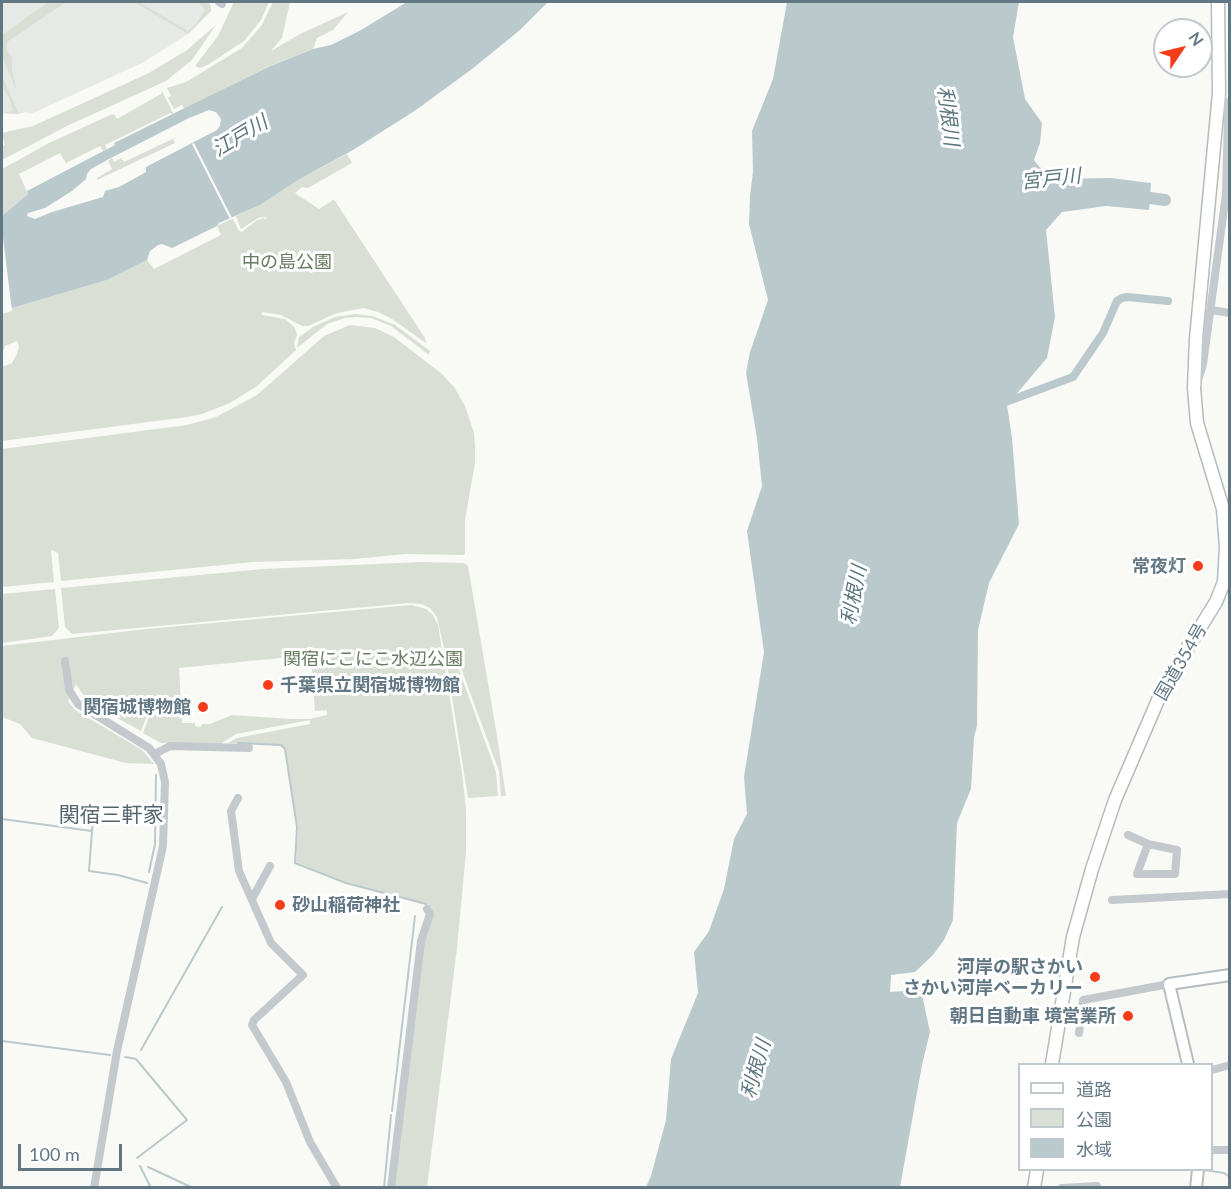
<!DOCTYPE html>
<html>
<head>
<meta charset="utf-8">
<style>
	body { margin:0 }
	#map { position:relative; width:1231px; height:1189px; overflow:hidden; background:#f9f9f6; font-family:Lato,"Noto Sans JP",sans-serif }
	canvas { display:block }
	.frame { position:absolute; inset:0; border:3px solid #617784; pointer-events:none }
	.legend { position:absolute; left:1018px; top:1063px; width:195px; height:108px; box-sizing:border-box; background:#fff; border:2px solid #c0c9ce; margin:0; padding:8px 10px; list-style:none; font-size:18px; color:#617784 }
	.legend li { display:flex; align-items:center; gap:12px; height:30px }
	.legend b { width:30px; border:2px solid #c0c9ce }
	.north { position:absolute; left:1153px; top:18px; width:60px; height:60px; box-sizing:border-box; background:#fff; border:2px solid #c0c9ce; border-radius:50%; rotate:55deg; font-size:16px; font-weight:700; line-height:24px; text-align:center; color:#617784 }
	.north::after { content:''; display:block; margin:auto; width:21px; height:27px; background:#f53d1a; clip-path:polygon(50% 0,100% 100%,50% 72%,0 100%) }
	.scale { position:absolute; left:18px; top:1144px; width:104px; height:27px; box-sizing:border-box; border:3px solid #617784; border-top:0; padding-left:8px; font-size:18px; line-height:21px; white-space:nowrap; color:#617784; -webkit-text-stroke:4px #fff; paint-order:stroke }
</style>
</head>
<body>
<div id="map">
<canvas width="1231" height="1189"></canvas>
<div class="frame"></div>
<ul class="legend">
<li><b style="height:8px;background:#fff"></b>道路</li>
<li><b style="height:16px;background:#d9dfd4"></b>公園</li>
<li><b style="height:16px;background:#bac9cc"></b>水域</li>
</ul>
<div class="north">N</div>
<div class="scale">100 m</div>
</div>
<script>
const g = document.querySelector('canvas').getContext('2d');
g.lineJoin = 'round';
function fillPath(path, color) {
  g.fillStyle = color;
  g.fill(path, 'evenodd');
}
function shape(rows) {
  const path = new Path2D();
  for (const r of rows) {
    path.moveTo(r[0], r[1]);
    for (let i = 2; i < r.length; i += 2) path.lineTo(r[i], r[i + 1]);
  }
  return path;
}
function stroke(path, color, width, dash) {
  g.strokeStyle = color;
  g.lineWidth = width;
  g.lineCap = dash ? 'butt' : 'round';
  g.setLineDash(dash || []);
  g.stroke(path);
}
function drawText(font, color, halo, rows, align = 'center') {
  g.font = font + ' Lato,"Noto Sans JP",sans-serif';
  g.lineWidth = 6;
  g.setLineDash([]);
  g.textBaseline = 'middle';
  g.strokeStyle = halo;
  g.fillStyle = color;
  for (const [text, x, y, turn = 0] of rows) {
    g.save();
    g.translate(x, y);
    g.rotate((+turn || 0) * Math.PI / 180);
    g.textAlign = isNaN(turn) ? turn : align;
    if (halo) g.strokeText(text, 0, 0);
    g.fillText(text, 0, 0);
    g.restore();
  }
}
const built = shape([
	[2,2,206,2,210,4,211,11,188,34,144,62,31,114,26,112,19,114,2,113]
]);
const green = shape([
	[48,2,66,2,7,42,7,50,12,58,12,71,17,91,2,57,2,35],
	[134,2,139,2,188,31,197,23,205,10,199,2,206,2,210,4,211,11,188,34],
	[234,2,269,2,261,20,244,41,209,64,200,68,195,66,218,36],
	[273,2,290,2,282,38,271,51,300,34,348,12,333,30,317,38,313,49,265,68,184,109,182,105,174,109,168,98,171,96,167,88,186,82,242,48,262,25],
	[216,25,192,60,166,81,69,125,2,160,2,146,5,145,2,133,33,126,149,73,187,50],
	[2,76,19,114,2,113,13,111,9,98,2,85],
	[162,91,174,115,170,113,105,145,107,149,103,151,100,146,66,163,60,153,19,174,28,194,2,216,2,169,49,143,110,115,114,114,117,119,161,94],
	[183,134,173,139,175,143,97,180,97,178,112,169,108,161,112,158,114,162,121,158,124,162],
	[347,154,352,163,308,188,302,187,295,193,319,209,333,200,335,201,425,338,426,343,392,319,378,312,364,308,337,313,308,326,302,326,281,315,262,312,262,315,285,319,295,328,297,335,294,343,296,350,257,386,230,403,202,414,187,417,2,441,2,367,12,363,17,354,19,347,17,341,5,346,2,354,2,311,107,280,147,260,154,269,221,235,217,226,227,221,233,219,239,231,242,232,257,220,264,218,266,220,266,217,258,218,241,229,236,216,260,205,298,180],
	[355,314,373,316,395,325,430,351,429,355,391,326,371,318,357,317,345,318,327,324,297,348,299,337,313,327,335,317],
	[350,325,375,328,394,337,442,374,454,387,465,406,474,433,475,446,475,463,465,520,465,553,464,555,405,554,355,559,253,562,61,581,58,553,51,550,54,582,2,587,2,449,187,425,216,417,257,395,324,336],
	[421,562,464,563,468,566,497,736,506,796,501,796,499,771,458,660,447,662,437,617,430,608,421,604,409,603,72,634,65,627,61,588,263,569],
	[55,589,59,628,52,636,2,643,2,594],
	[411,605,426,609,433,615,438,625,462,773,466,810,466,852,457,948,427,1187,393,1187,422,944,432,917,426,904,346,882,296,862,298,827,285,749,281,745,228,743,237,738,310,724,310,720,236,734,220,744,161,743,143,733,149,717,147,716,141,731,88,702,76,684,68,701,75,710,142,750,154,764,126,763,32,738,20,724,2,717,2,646,146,629],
	[311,655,315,711,327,710,327,715,310,719,291,719,232,715,210,724,202,724,201,727,195,726,195,723,182,723,179,668],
	[457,664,496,772,498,796,468,798,447,665]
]);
const water = shape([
	[407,2,548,2,520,30,472,69,416,110,353,150,298,180,260,205,219,223,217,226,172,248,162,244,158,245,150,251,147,260,107,280,2,311,2,216,28,194,27,191,115,145,114,143,266,68,313,49,331,45,361,30],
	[209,110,216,112,221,119,220,126,217,130,146,167,146,172,139,176,119,187,105,191,103,197,52,212,35,219,27,216,28,213,45,208,72,191,86,179,87,174,91,169,107,160,189,118],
	[787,2,1019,2,1013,37,1025,99,1042,123,1040,143,1034,160,1049,179,1111,178,1151,183,1149,210,1106,206,1062,212,1046,230,1055,317,1047,358,1007,405,1012,438,1019,524,989,583,978,630,977,726,974,737,971,789,957,823,953,920,944,940,933,955,915,972,891,975,890,992,921,990,930,1032,922,1065,900,1187,646,1187,651,1176,666,1120,671,1059,698,993,694,952,709,931,724,889,734,839,747,814,744,777,764,652,747,531,762,486,757,438,746,373,750,352,768,300,749,224,750,196,753,172,752,131,773,79]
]);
const pier = shape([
	[194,143,232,218,230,219,192,144],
	[2,229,12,311,2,314]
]);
const stream = shape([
	[238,743,281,745,285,749,297,827,295,863,346,883,426,904],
	[2,819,92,831,89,871,118,875,147,883],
	[92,830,93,818,132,818],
	[149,872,155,844,156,775],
	[2,1041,110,1055],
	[141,1050,222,907],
	[125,1057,136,1059,187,1120,137,1158],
	[392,1111,415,916],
	[140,1166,151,1188],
	[148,1167,193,1188],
	[1204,1170,1224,1173,1230,1177],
	[384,1188,391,1115]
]);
const canal = shape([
	[1003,403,1073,377,1103,333,1117,301,1122,298,1127,297,1168,301]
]);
const river = shape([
	[1134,196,1165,200]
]);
const minor = shape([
	[219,2,222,4],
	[1211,310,1230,313],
	[1197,384,1203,364,1226,194,1228,117,1226,104,1219,93],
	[65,661,69,690,78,704,149,748,161,764,165,782,163,846,117,1051,94,1188],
	[155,754,170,746,249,748],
	[238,798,231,811,239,871,271,943,303,975,254,1020,252,1025,286,1082,310,1142,337,1188],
	[1128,835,1148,844,1177,850,1175,874,1137,874,1148,844],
	[252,899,270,866],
	[1112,900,1230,894],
	[1079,1033,1083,1000,1169,984],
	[1212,1070,1230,1065],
	[1212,1150,1230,1150],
	[391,1188,421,941,430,914,427,909],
	[1062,1188,1097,1186]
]);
const major = shape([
	[1188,1064,1169,984,1230,975],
	[1196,1188,1198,1170]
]);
const highway = shape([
	[1052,1064,1073,937,1092,869,1115,800,1161,693,1180,660,1216,602,1224,582,1226,547,1223,509,1197,423,1194,388,1196,339,1219,93,1218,2],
	[1034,1188,1037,1170]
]);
const markers = [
	[1198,566,6,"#f53d1a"],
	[268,685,6,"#f53d1a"],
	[203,707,6,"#f53d1a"],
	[280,905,6,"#f53d1a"],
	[1095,977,6,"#f53d1a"],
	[1128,1016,6,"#f53d1a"]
];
const parkNames = [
	["中の島公園",287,262],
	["関宿にこにこ水辺公園",373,659]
];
const poiNames = [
	["常夜灯",1186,566],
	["千葉県立関宿城博物館",280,685,"left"],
	["関宿城博物館",191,707],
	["砂山稲荷神社",292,905,"left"],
	["河岸の駅さかい",1083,967],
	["さかい河岸ベーカリー",1083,988],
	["朝日自動車 境営業所",1116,1016]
];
const streetNames = [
	["国道354号",1181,662,-60]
];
const waterNames = [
	["利根川",948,116,83],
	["江戸川",240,136,-31],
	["宮戸川",1051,179,-6],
	["利根川",854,595,-79],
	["利根川",756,1069,-74]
];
const quarterNames = [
	["関宿三軒家",111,815]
];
fillPath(built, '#e7e9e7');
fillPath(green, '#d9dfd4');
fillPath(water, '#bac9cc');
fillPath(pier, '#f9f9f6');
stroke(stream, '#bac9cc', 2);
stroke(canal, '#bac9cc', 8);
stroke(river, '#bac9cc', 12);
stroke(major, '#b6bcc0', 14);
stroke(highway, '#b6bbbe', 15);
stroke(minor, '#c3c9cc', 8);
stroke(major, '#fff', 10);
stroke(highway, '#fff', 12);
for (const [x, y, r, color] of markers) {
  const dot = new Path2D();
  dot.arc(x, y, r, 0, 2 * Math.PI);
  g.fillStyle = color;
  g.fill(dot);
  stroke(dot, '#fff', 2);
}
drawText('18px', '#677b60', '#fff', parkNames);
drawText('bold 18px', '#617784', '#fff', poiNames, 'right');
drawText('18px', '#617784', '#fff', streetNames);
drawText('italic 20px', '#5c777e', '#fff', waterNames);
drawText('21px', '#54646e', '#fff', quarterNames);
</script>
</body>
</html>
